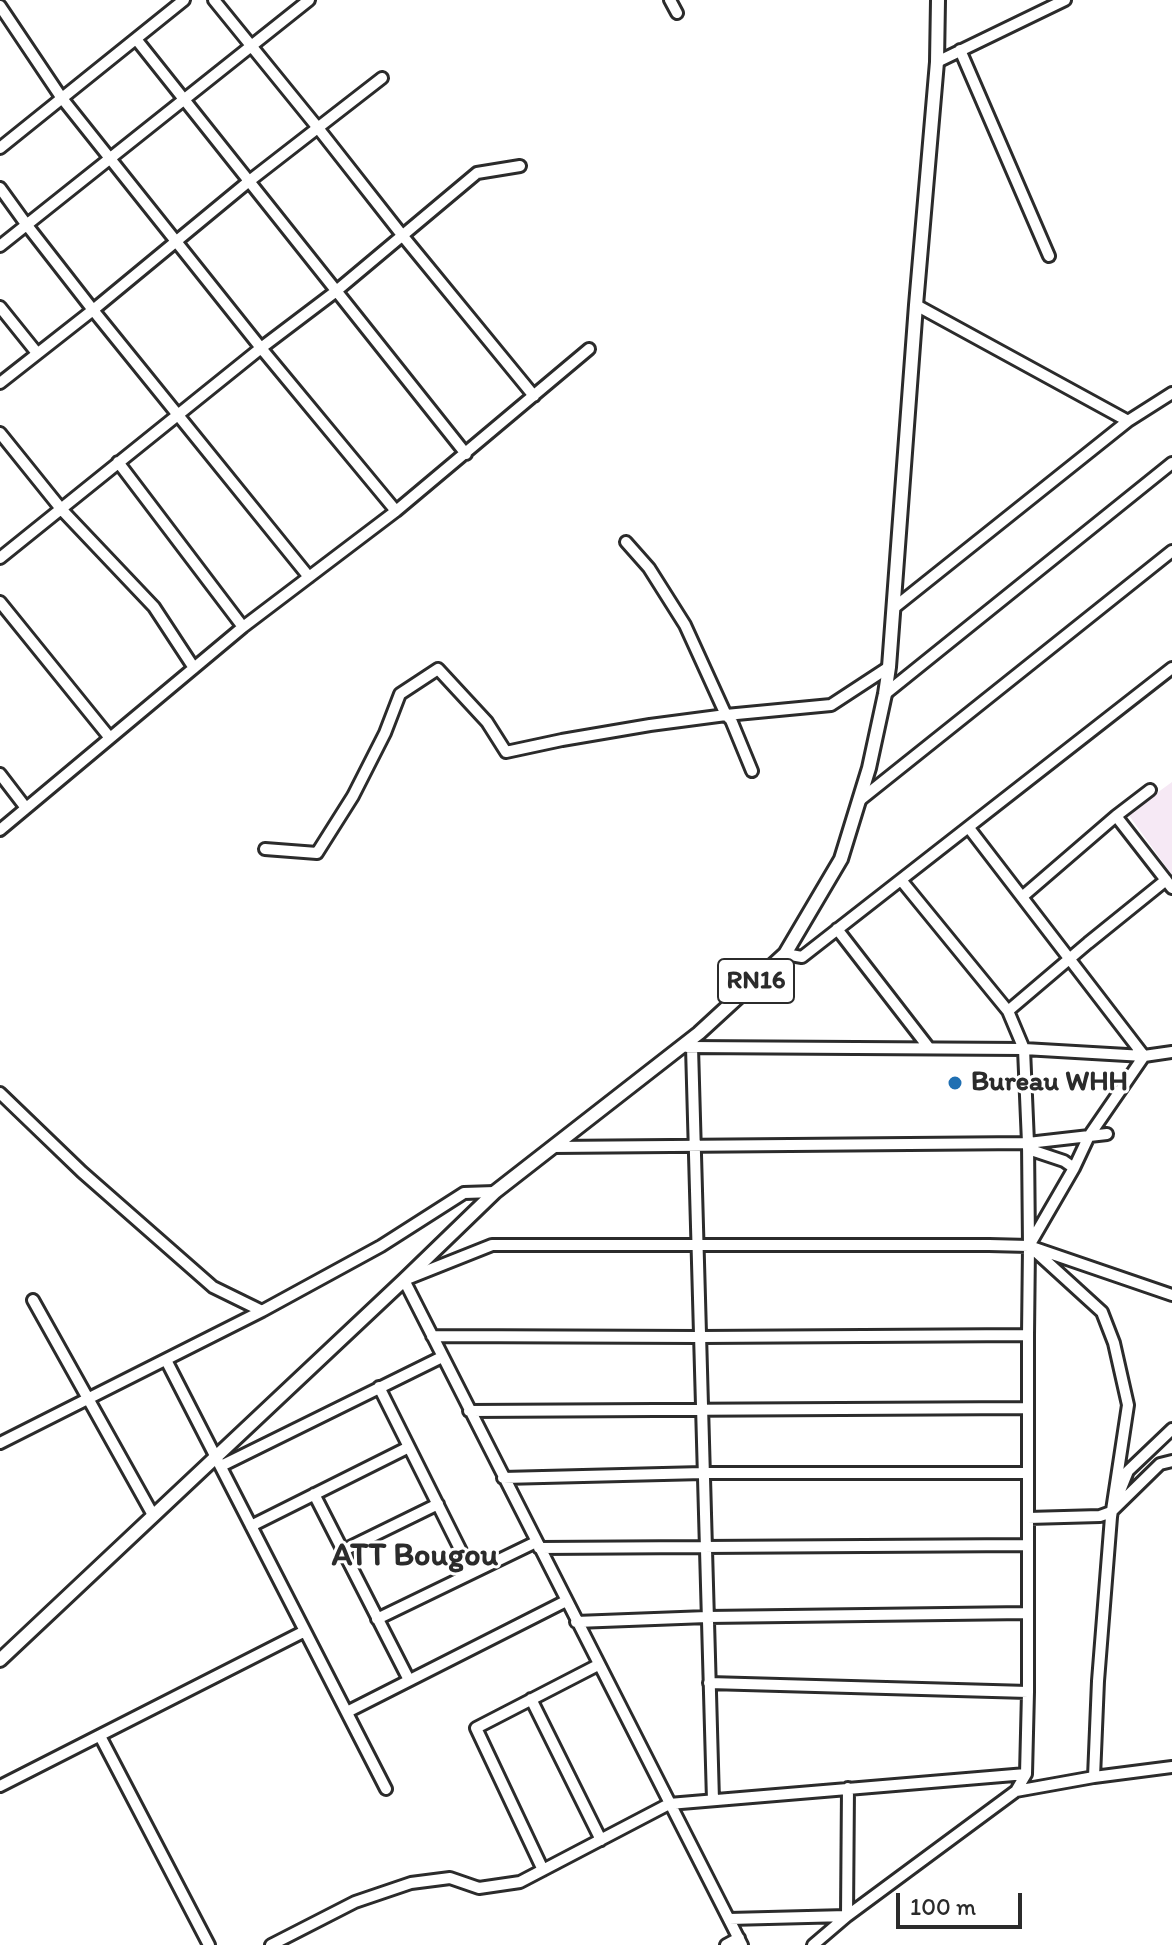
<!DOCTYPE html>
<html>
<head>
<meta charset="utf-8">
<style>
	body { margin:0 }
	#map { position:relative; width:1172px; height:1945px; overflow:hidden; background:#fff; font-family:Itim,sans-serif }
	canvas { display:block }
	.scale { position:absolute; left:896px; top:1893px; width:126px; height:36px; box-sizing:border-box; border:4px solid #2b2b2b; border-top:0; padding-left:10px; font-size:24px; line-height:28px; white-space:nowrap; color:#2b2b2b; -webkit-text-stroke:6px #fff; paint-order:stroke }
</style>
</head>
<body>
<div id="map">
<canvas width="1172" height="1945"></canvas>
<div class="scale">100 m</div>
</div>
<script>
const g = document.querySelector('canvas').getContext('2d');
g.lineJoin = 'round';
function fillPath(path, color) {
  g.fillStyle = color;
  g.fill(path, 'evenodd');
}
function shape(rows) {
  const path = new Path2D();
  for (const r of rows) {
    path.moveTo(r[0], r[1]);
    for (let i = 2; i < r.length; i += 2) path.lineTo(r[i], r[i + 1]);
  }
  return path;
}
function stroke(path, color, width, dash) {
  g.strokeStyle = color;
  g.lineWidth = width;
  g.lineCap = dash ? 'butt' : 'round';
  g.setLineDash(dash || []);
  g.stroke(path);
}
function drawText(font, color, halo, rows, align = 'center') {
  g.font = font + ' Itim,sans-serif';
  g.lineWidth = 6;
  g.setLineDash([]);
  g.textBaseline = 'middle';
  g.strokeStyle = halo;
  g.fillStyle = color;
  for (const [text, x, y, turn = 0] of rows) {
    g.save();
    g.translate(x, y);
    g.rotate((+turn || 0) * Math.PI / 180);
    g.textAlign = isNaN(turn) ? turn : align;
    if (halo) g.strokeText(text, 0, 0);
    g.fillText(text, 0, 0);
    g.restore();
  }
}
const built = shape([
	[1172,782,1172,875,1128,814]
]);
const minor = shape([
	[214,0,318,128,402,235,534,396],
	[670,0,677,13],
	[0,6,61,97,261,348,396,511],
	[136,39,466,454],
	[960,50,1049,256],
	[937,62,1065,0],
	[0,148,184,0],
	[0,188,26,224,93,310,309,577],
	[0,246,309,0],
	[916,305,1128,421],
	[0,307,37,353],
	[0,383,93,310,248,182,382,78],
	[0,433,62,510,154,607,194,668],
	[118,462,243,627],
	[626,542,649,568,685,625,726,715,731,720,752,771],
	[0,558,261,348,335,292,477,173,520,166],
	[0,602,110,738],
	[895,607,1128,421,1172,393],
	[885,694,1172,463],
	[0,774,26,808],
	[860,800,1172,551],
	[1116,816,1172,888],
	[969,828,1144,1056,1089,1136,1074,1168,1030,1244],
	[0,830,243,627,396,511,589,349],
	[265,849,317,853,353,796,385,733,400,694,438,669,487,722,506,752,562,740,650,725,726,715,831,705,889,667],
	[901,880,1008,1011,1024,1049,1028,1143,1029,1246,1028,1335,1028,1692,1026,1774,1016,1791],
	[1022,897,1116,816,1150,790],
	[837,929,929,1048],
	[785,954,802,957,1172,668],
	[1008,1011,1088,943,1166,880],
	[687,1047,1024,1049,1144,1056,1172,1052],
	[692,1047,713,1800],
	[0,1093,82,1172,213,1287,262,1311],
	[552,1147,1028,1143,1107,1134],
	[1028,1149,1064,1161,1074,1168],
	[1034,1250,1102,1312,1114,1343,1128,1405,1111,1517,1098,1681,1094,1777],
	[33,1300,153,1515],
	[432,1336,700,1337,1028,1335],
	[166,1360,386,1789],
	[379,1387,472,1573],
	[469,1411,1028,1408],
	[0,1443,262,1311,381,1246,464,1193,495,1192],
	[221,1466,442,1357],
	[503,1478,703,1473,1028,1473],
	[314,1494,409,1680],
	[1118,1496,1128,1471,1172,1429],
	[1028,1518,1100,1516,1111,1512,1160,1464,1172,1461],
	[251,1526,409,1447],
	[539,1548,1027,1545],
	[344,1550,438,1504],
	[377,1619,536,1542],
	[576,1622,707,1617,1027,1613],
	[709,1683,1028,1692],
	[531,1699,601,1840],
	[347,1712,566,1601],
	[100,1736,209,1945],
	[0,1786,305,1631],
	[543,1870,476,1728,598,1665],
	[729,1919,847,1916,848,1788],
	[271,1945,355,1902,411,1883,450,1878,479,1888,520,1882,669,1804,1026,1774],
	[726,1945,739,1938],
	[742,1945,404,1280,492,1245,989,1245,1029,1246,1172,1295],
	[813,1945,847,1916,1016,1791,1094,1777,1172,1767]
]);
const major = shape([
	[0,1660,404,1280,495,1192,699,1033,785,954,841,859,869,768,885,694,889,667,916,305,937,62,938,0]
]);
const markers = [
	[955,1083,8,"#1f6fb2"]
];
const shields = [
	[756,981,76]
];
const shieldNames = [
	["RN16",756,981]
];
const poiNames = [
	["Bureau WHH",971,1083]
];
const quarterNames = [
	["ATT Bougou",415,1557]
];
fillPath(built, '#f6e9f5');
stroke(minor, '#2b2b2b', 16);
stroke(major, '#2b2b2b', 18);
stroke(minor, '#fff', 10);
stroke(major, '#fff', 12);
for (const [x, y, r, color] of markers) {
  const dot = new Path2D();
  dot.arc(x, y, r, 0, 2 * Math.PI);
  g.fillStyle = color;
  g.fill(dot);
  stroke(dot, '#fff', 3);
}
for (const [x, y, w] of shields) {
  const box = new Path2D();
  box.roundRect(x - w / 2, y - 22, w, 44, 6);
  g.fillStyle = '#fff';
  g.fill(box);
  stroke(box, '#2b2b2b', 2);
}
drawText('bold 26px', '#2b2b2b', null, shieldNames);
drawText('bold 28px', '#2b2b2b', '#fff', poiNames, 'left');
drawText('bold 32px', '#2b2b2b', '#fff', quarterNames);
</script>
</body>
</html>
